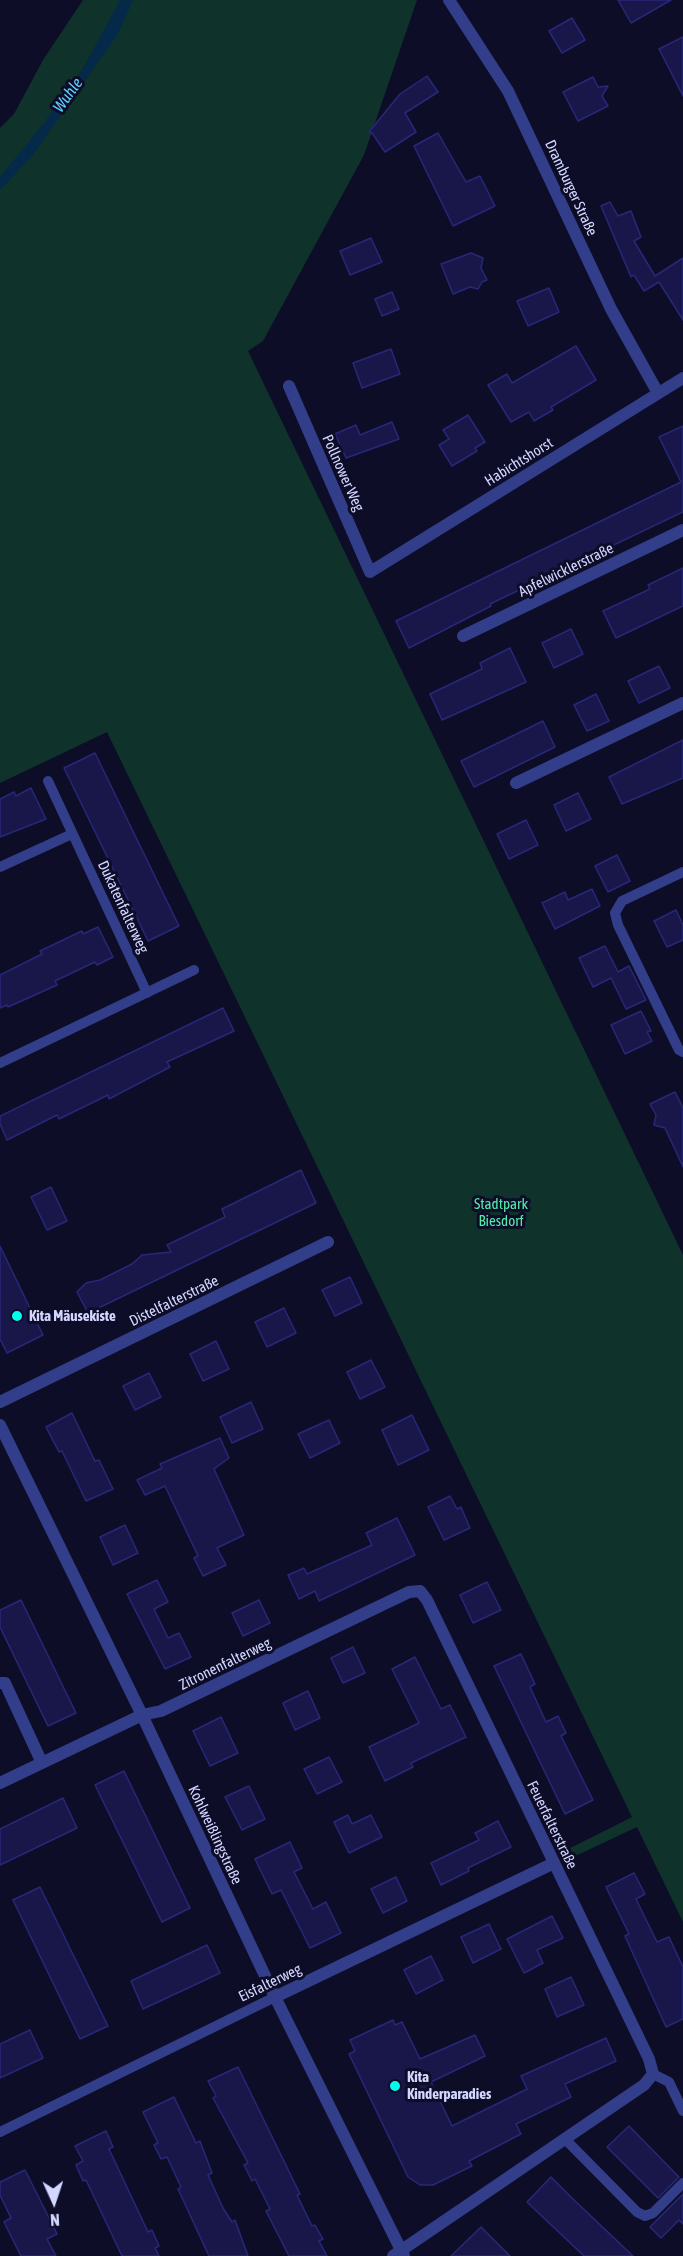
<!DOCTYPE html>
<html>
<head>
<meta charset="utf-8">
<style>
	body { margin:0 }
	#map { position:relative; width:683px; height:2256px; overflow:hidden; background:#0d0d28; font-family:"Asap Condensed",sans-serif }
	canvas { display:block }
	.north { position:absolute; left:24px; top:2172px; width:60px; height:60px; -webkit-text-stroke:4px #0d0d28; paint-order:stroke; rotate:177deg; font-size:16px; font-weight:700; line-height:24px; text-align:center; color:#d3d6ff }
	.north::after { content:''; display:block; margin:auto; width:21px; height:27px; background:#d3d6ff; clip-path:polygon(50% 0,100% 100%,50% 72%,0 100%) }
</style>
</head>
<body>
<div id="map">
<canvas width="683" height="2256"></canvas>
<div class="north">N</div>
</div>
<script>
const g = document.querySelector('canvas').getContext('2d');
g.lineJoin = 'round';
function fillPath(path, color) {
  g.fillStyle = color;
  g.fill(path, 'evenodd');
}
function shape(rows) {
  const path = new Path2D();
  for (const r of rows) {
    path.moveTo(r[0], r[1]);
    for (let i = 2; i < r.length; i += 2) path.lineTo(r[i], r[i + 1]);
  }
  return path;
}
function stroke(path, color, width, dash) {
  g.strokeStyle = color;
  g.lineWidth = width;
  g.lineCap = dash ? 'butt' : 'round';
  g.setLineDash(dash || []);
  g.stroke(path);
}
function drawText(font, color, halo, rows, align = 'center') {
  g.font = font + ' "Asap Condensed",sans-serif';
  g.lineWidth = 6;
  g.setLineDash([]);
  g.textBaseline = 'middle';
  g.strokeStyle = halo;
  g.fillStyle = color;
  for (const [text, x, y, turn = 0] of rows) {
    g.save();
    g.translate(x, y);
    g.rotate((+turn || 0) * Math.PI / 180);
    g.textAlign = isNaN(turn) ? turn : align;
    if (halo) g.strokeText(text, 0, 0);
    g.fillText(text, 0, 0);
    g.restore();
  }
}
const green = shape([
	[83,0,417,0,364,155,263,341,248,351,683,1255,683,1922,637,1827,569,1859,566,1850,632,1817,107,732,0,783,0,128,14,114,43,60]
]);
const water = shape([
	[120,0,133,0,118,34,32,156,0,190,0,177,44,123,85,65]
]);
const building = shape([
	[618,0,671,0,631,23,618,0],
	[572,18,585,40,562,53,549,31,572,18],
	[683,37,683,96,659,49,683,37],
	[427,76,438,92,405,113,416,132,385,152,372,133,369,132,400,94,427,76],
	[593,77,598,87,608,86,602,96,608,106,578,121,563,92,593,77],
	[438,133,466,182,480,176,495,206,453,226,414,146,438,133],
	[610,202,618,216,631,211,641,237,634,241,655,276,683,258,683,320,659,282,644,291,634,275,631,277,601,206,610,202],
	[371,238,382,262,350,275,340,251,371,238],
	[471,253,483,258,481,268,487,280,482,282,478,289,470,287,453,294,441,264,471,253],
	[549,288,559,312,528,326,517,301,549,288],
	[392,292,399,309,382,316,375,299,392,292],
	[576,346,596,380,551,407,553,410,534,421,529,412,511,422,488,385,507,374,512,383,576,346],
	[391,349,400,374,362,388,353,363,391,349],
	[468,415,485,442,475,448,477,451,452,466,439,445,449,439,443,430,468,415],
	[392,422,399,439,346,458,335,434,356,425,360,435,392,422],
	[683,426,683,512,490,604,491,606,409,648,396,621,681,482,659,437,683,426],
	[683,568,683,606,616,638,603,611,650,589,648,585,683,568],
	[571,629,583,654,554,668,542,643,571,629],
	[510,648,526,682,442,720,430,694,482,669,480,663,510,648],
	[659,666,670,688,639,703,628,681,659,666],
	[596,694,609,721,587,731,574,705,596,694],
	[543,721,555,747,474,787,461,761,543,721],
	[683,740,683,778,622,804,609,777,683,740],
	[95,753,179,926,148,941,64,768,95,753],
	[31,788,46,819,0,837,0,799,14,792,16,796,31,788],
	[578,793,591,819,566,831,554,805,578,793],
	[526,820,538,845,509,859,497,834,526,820],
	[617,855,630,881,608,892,595,866,617,855],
	[592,889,600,906,555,929,542,903,565,892,568,900,592,889],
	[676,910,683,925,683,940,667,947,654,921,676,910],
	[98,927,113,957,97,965,95,962,55,981,57,985,8,1007,7,1005,0,1008,0,975,42,954,40,951,82,931,83,934,98,927],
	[605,946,618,972,629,966,646,1000,626,1009,611,978,593,987,579,958,605,946],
	[223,1008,234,1031,167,1062,170,1067,109,1099,108,1095,59,1119,57,1115,7,1140,0,1124,0,1116,223,1008],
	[641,1011,651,1031,647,1032,652,1041,625,1054,611,1025,641,1011],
	[675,1092,683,1108,683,1167,665,1128,654,1125,656,1115,650,1104,675,1092],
	[301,1170,316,1203,88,1313,77,1292,86,1283,100,1280,132,1264,142,1255,171,1252,167,1245,225,1217,222,1209,301,1170],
	[51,1187,67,1221,47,1230,31,1197,51,1187],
	[0,1246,43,1335,7,1353,0,1339,0,1246],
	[350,1277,362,1303,335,1316,322,1290,350,1277],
	[284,1308,296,1333,267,1347,255,1322,284,1308],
	[216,1341,229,1369,203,1381,190,1354,216,1341],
	[371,1360,385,1387,360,1399,347,1372,371,1360],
	[149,1373,161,1397,135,1410,123,1386,149,1373],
	[251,1402,263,1429,232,1443,220,1417,251,1402],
	[72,1413,95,1461,99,1460,113,1489,86,1501,62,1451,59,1452,46,1427,72,1413],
	[412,1415,429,1450,398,1465,382,1430,412,1415],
	[329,1420,340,1443,310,1458,298,1434,329,1420],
	[220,1438,229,1458,214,1469,244,1535,217,1548,226,1565,203,1576,194,1558,198,1556,165,1486,145,1495,137,1480,162,1468,160,1464,220,1438],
	[450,1496,457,1509,461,1507,470,1528,444,1540,428,1507,450,1496],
	[397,1518,415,1555,319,1601,315,1591,299,1599,288,1575,304,1568,307,1574,372,1545,366,1533,397,1518],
	[125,1525,138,1553,113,1565,100,1537,125,1525],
	[157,1580,168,1602,154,1609,168,1638,179,1633,191,1657,165,1669,127,1594,157,1580],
	[487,1582,501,1610,473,1623,460,1595,487,1582],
	[21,1600,76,1713,48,1726,0,1627,0,1610,21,1600],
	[259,1600,270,1623,243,1636,232,1613,259,1600],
	[353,1647,365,1673,343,1683,331,1658,353,1647],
	[521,1654,535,1684,530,1687,546,1722,558,1716,566,1733,561,1736,593,1800,565,1814,494,1666,521,1654],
	[415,1657,441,1709,450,1705,466,1737,411,1763,413,1767,385,1781,369,1747,419,1723,392,1669,415,1657],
	[308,1691,320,1718,295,1730,283,1703,308,1691],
	[221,1717,238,1753,210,1766,193,1731,221,1717],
	[329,1757,342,1782,317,1794,304,1769,329,1757],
	[124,1771,190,1908,162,1922,95,1785,124,1771],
	[249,1786,265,1819,242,1830,225,1797,249,1786],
	[63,1798,77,1828,0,1865,0,1829,63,1798],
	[348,1815,352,1824,371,1815,382,1837,349,1853,334,1822,348,1815],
	[498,1821,511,1847,468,1868,469,1871,441,1885,431,1863,479,1840,475,1833,498,1821],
	[290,1842,302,1868,294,1872,313,1909,326,1902,341,1933,310,1948,281,1890,272,1894,255,1859,290,1842],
	[634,1873,645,1894,636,1899,657,1942,669,1937,683,1967,683,2019,666,2027,625,1936,629,1934,606,1887,634,1873],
	[396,1877,407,1901,383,1913,371,1889,396,1877],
	[40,1887,108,2026,80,2039,13,1900,40,1887],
	[552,1916,563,1938,537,1950,543,1963,524,1973,507,1939,552,1916],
	[489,1924,501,1949,473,1963,461,1937,489,1924],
	[207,1945,220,1973,143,2009,131,1981,207,1945],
	[431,1956,443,1980,416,1994,404,1970,431,1956],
	[571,1977,584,2005,557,2017,545,1989,571,1977],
	[393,2020,395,2025,402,2022,420,2059,475,2035,485,2056,431,2082,452,2126,527,2089,521,2076,606,2038,616,2061,565,2084,571,2097,516,2124,521,2134,469,2161,472,2166,433,2185,420,2185,408,2177,349,2054,355,2051,350,2040,393,2020],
	[30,2030,43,2058,0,2078,0,2044,30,2030],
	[238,2067,300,2194,297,2195,312,2226,315,2225,323,2239,319,2241,327,2256,289,2256,266,2211,270,2209,255,2179,252,2181,244,2165,248,2163,213,2098,216,2096,208,2081,238,2067],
	[174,2097,196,2143,200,2141,212,2173,208,2175,223,2208,232,2222,235,2220,248,2256,209,2256,178,2189,181,2187,167,2157,161,2159,154,2145,158,2143,143,2112,174,2097],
	[629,2126,679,2177,658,2198,607,2147,629,2126],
	[106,2131,113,2147,109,2149,148,2232,152,2230,159,2246,155,2248,159,2256,122,2256,86,2180,83,2181,76,2165,83,2161,75,2146,106,2131],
	[25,2170,57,2234,47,2239,56,2256,21,2256,4,2222,11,2218,0,2195,0,2182,25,2170],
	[551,2177,573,2199,633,2256,584,2256,527,2202,551,2177],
	[683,2194,683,2224,679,2220,661,2238,650,2227,683,2194],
	[481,2227,510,2256,451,2256,481,2227]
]);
const service = shape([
	[48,781,147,993],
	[0,867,72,834],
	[683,872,622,901,615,913,618,925,679,1050,683,1052],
	[0,1063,194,970],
	[653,2074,669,2082,683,2111],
	[0,2132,275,1997],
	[565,2139,637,2212,645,2216,653,2213,683,2183]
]);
const minor = shape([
	[449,0,508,91,611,309,658,393],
	[289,386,370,572,683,378],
	[463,636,683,530],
	[516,783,683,703],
	[0,1402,328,1242],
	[0,1425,142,1715,275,1997,404,2256],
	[0,1683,5,1683,42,1763],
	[0,1783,142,1715,161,1711,409,1592,420,1591,427,1600,649,2059,653,2074,644,2085,393,2256],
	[275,1997,554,1863]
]);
const markers = [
	[17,1316,6,"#00feed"],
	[395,2086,6,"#00feed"]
];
const streetNames = [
	["Dramburger Straße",571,188,65],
	["Habichtshorst",519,462,-32],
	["Pollnower Weg",343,473,66],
	["Apfelwicklerstraße",566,570,-26],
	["Dukatenfalterweg",123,907,65],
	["Distelfalterstraße",174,1301,-26],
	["Zitronenfalterweg",225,1664,-26],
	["Feuerfalterstraße",552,1825,64],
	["Kohlweißlingstraße",215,1835,65],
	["Eisfalterweg",270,1983,-26]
];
const parkNames = [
	["Stadtpark",501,1204],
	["Biesdorf",501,1221]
];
const poiNames = [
	["Kita Mäusekiste",29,1316],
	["Kita",407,2077],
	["Kinderparadies",407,2094]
];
const waterNames = [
	["Wuhle",68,95,-54]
];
fillPath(green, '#0f322b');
fillPath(water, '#052949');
fillPath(building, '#19174a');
stroke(building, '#292779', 1.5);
stroke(service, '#333e8b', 10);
stroke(minor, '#333e8b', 12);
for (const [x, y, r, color] of markers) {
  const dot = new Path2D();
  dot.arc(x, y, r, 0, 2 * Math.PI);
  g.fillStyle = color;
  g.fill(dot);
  stroke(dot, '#0d0d28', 2);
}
drawText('15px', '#d3d6ff', '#0d0d28', streetNames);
drawText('15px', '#53ebac', '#0d0d28', parkNames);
drawText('bold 15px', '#d3d6ff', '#0d0d28', poiNames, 'left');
drawText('italic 16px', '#61d0ff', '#0d0d28', waterNames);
</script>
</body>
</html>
